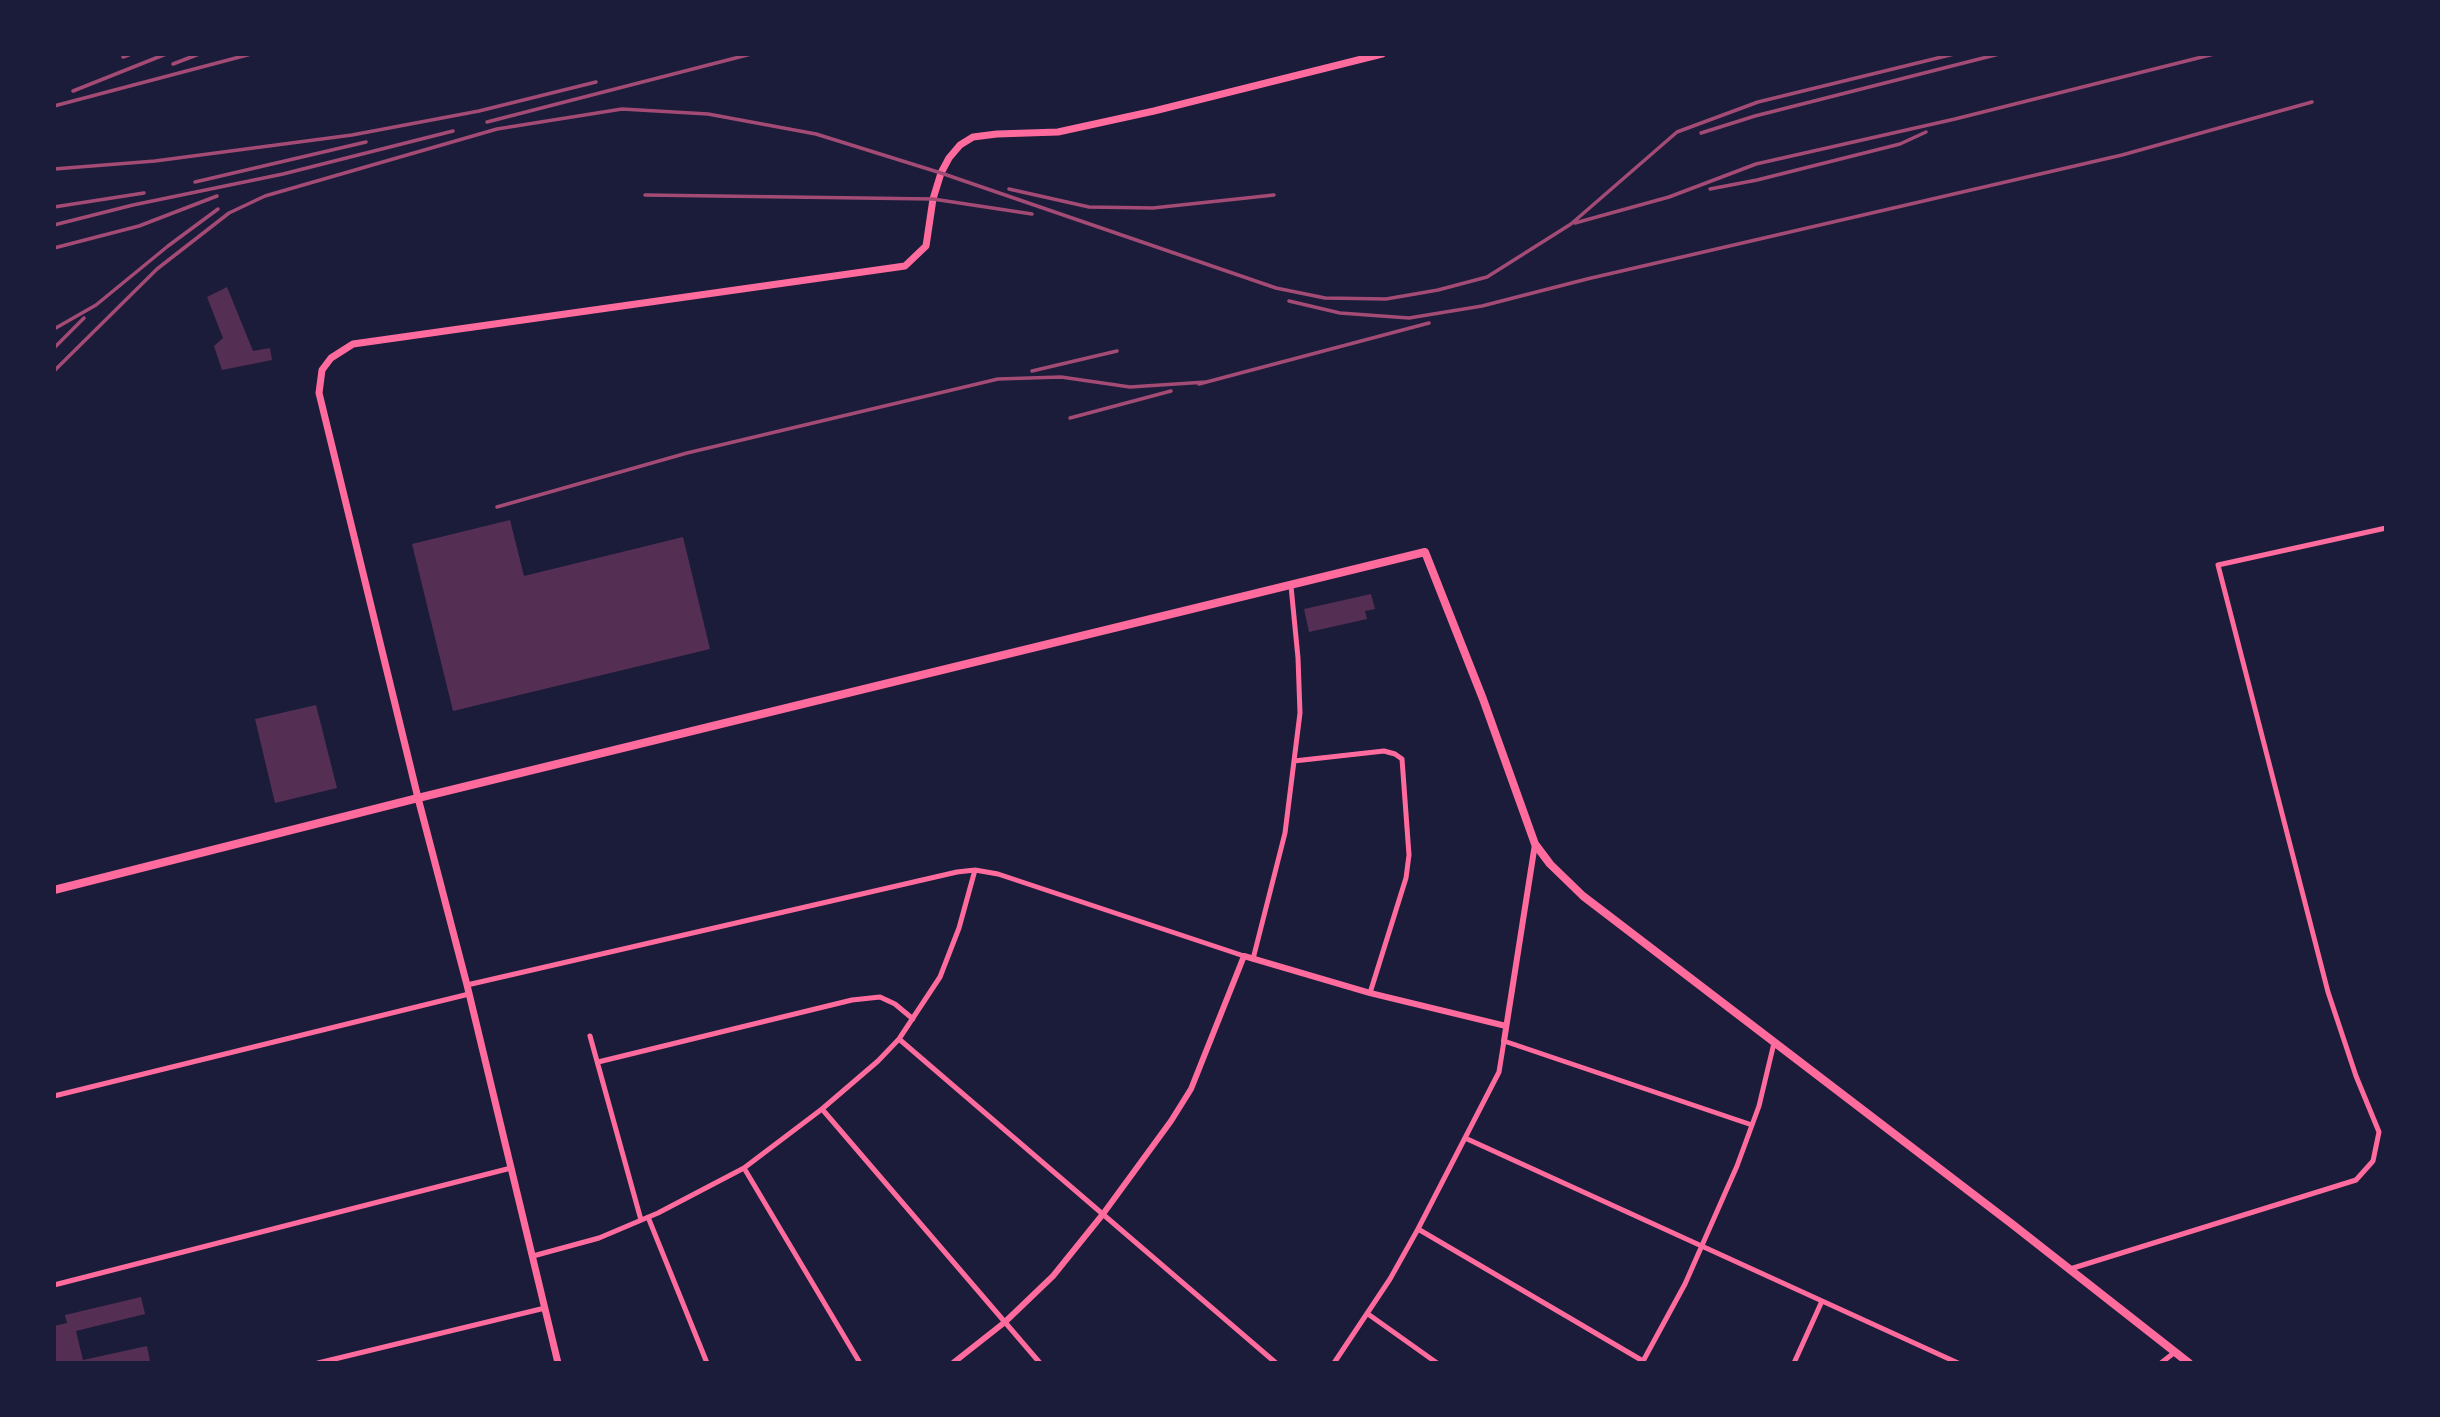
<!DOCTYPE html>
<html>
<head>
<meta charset="utf-8">
<style>
	body { margin:0 }
	#map { position:relative; width:2440px; height:1417px; overflow:hidden; background:#1b1b3a; font-family:"Roboto Serif",serif }
	canvas { display:block }
	.frame { position:absolute; inset:0; border:56px solid #1b1b3a; pointer-events:none }
</style>
</head>
<body>
<div id="map">
<canvas width="2440" height="1417"></canvas>
<div class="frame"></div>
</div>
<script>
const g = document.querySelector('canvas').getContext('2d');
g.lineJoin = 'round';
function fillPath(path, color) {
  g.fillStyle = color;
  g.fill(path, 'evenodd');
}
function shape(rows) {
  const path = new Path2D();
  for (const r of rows) {
    path.moveTo(r[0], r[1]);
    for (let i = 2; i < r.length; i += 2) path.lineTo(r[i], r[i + 1]);
  }
  return path;
}
function stroke(path, color, width, dash) {
  g.strokeStyle = color;
  g.lineWidth = width;
  g.lineCap = dash ? 'butt' : 'round';
  g.setLineDash(dash || []);
  g.stroke(path);
}
const building = shape([
	[227,287,253,351,270,348,272,360,222,370,214,346,223,338,207,297],
	[510,520,524,576,683,537,710,649,453,711,412,544],
	[1371,594,1375,609,1365,611,1367,619,1309,632,1304,609],
	[316,705,337,788,275,803,255,719],
	[141,1297,145,1314,76,1331,83,1360,147,1346,150,1361,54,1363,54,1326,67,1323,65,1315]
]);
const minor = shape([
	[1294,761,1384,751,1395,754,1402,759,1409,855,1406,878,1370,993],
	[1253,959,1285,833,1300,713,1298,658,1291,586],
	[467,985,957,872,975,870,998,874,1244,956],
	[590,1036,641,1220],
	[899,1039,1276,1363],
	[598,1062,852,1000,880,997,895,1004,913,1019],
	[54,1096,469,994],
	[822,1109,1040,1363],
	[1465,1138,1958,1363],
	[744,1168,860,1363],
	[648,1217,707,1363],
	[1418,1229,1643,1361],
	[533,1256,599,1238,658,1213,744,1168,822,1109,878,1061,899,1039,940,977,959,928,975,870],
	[2070,1269,2356,1180,2373,1161,2379,1132,2356,1076,2328,992,2218,565,2386,528],
	[54,1285,511,1168],
	[1368,1314,1437,1363],
	[318,1363,545,1308],
	[1334,1363,1390,1279,1418,1229,1499,1072,1504,1041,1752,1125],
	[1642,1363,1685,1284,1737,1166,1759,1106,1774,1043],
	[1794,1363,1822,1301],
	[2161,1363,2175,1352]
]);
const tertiary = shape([
	[1504,1041,1535,844],
	[953,1363,1005,1322,1053,1276,1103,1214,1171,1121,1191,1089,1244,956,1370,993,1506,1026]
]);
const secondary = shape([
	[558,1363,467,985,418,798,319,393,322,370,331,358,353,344,905,266,926,246,933,199,941,173,949,158,960,145,973,137,997,134,1058,132,1154,111,1382,54]
]);
const primary = shape([
	[54,890,418,798,1425,552,1483,699,1535,844,1550,864,1583,896,2012,1224,2189,1363]
]);
const rail = shape([
	[123,57,131,54],
	[173,64,199,54],
	[73,91,166,54],
	[54,106,251,54],
	[487,122,751,54],
	[1701,133,1755,116,1999,54],
	[54,169,155,161,352,135,479,111,596,82],
	[195,182,366,142],
	[1009,189,1089,207,1153,208,1274,195],
	[1710,189,1757,180,1900,144,1926,132],
	[645,195,933,199,1032,214],
	[54,207,144,193],
	[1575,223,1669,197,1756,164,1955,119,2214,54],
	[54,225,133,205,283,174,453,131],
	[54,248,139,226,217,196],
	[1289,301,1340,313,1409,318,1482,306,1587,279,2122,155,2312,102],
	[54,329,96,305,168,246,218,209],
	[54,348,84,318],
	[54,371,157,269,229,213,265,196,497,129,622,109,708,114,816,134,941,173,1276,288,1325,298,1386,299,1438,290,1487,277,1571,224,1677,132,1758,102,1954,54],
	[1032,371,1117,351],
	[1199,384,1429,323],
	[1070,418,1171,391],
	[497,507,687,453,998,379,1061,377,1130,387,1206,382]
]);
fillPath(building, '#542f53');
stroke(minor, '#ff6b9d', 5);
stroke(tertiary, '#ff6b9d', 6);
stroke(secondary, '#ff6b9d', 7);
stroke(primary, '#ff6b9d', 8);
stroke(rail, '#a44b75', 3.5);
</script>
</body>
</html>
